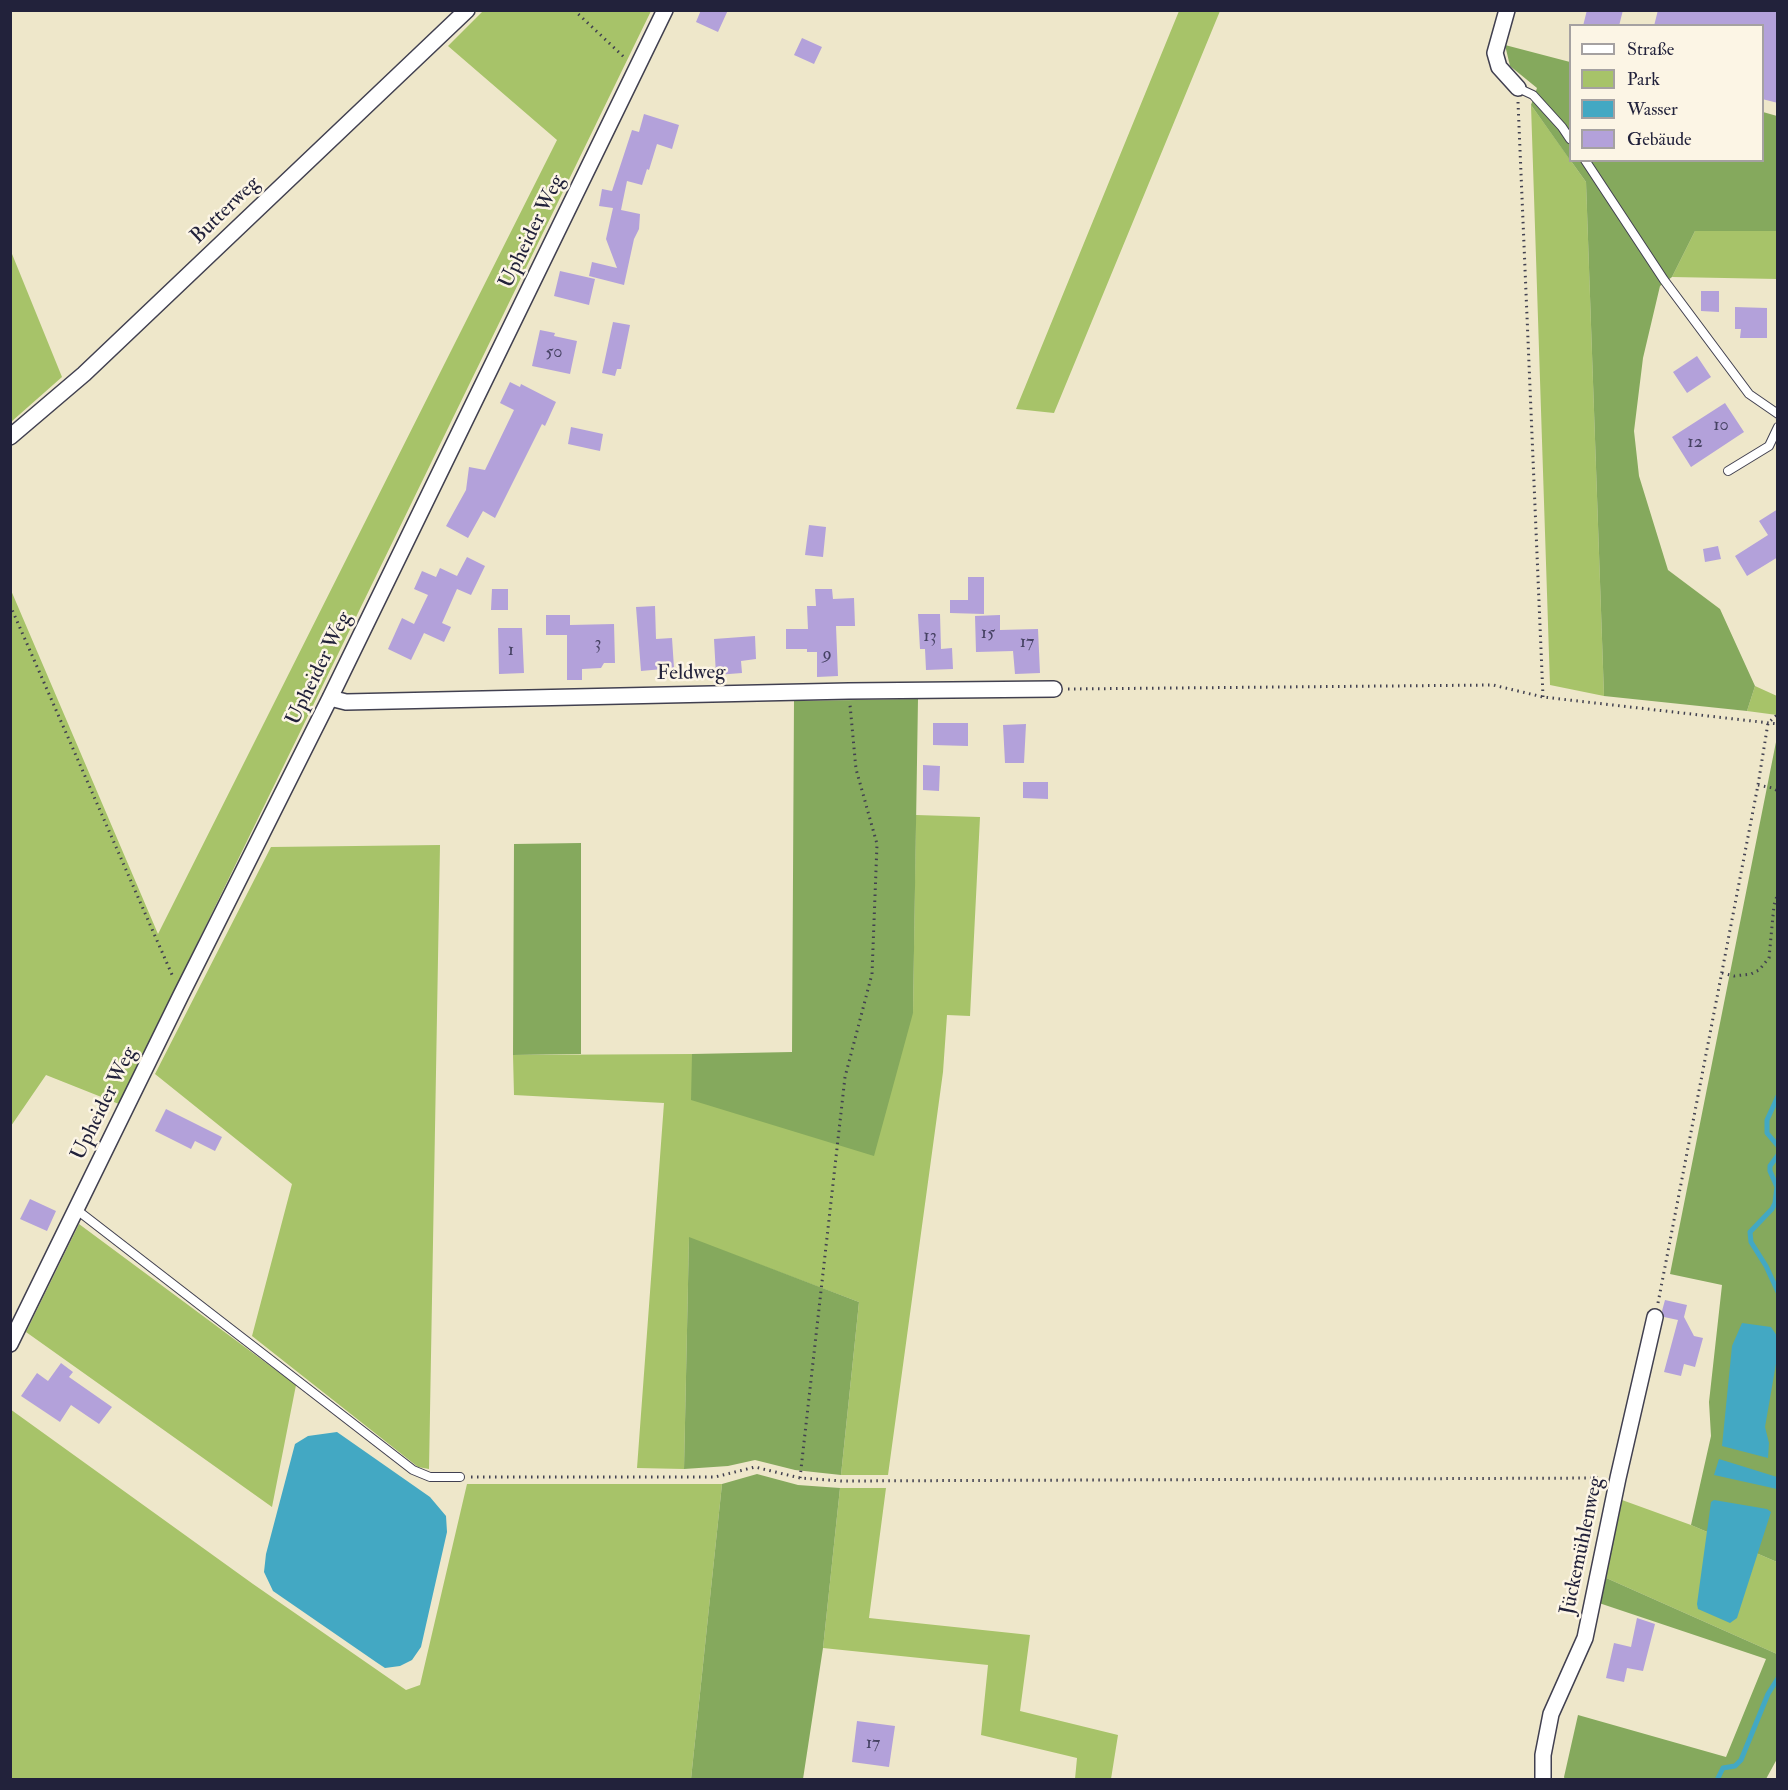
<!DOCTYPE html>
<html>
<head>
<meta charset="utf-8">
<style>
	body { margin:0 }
	#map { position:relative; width:1788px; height:1790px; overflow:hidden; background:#eee7ca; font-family:"IM FELL Double Pica",serif }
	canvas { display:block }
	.frame { position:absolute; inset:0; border:12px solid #22223b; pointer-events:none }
	.legend { position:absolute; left:1569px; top:24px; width:195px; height:138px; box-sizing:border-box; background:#fcf5e5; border:2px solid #a5a1a1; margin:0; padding:8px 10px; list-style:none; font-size:18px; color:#22223b }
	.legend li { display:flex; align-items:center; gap:12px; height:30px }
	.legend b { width:30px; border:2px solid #a5a1a1 }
</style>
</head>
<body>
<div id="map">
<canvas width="1788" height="1790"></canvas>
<div class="frame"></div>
<ul class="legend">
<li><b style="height:8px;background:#fff"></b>Straße</li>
<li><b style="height:16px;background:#a7c369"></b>Park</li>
<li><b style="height:16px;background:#43a8c3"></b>Wasser</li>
<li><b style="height:16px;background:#b3a1da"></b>Gebäude</li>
</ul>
</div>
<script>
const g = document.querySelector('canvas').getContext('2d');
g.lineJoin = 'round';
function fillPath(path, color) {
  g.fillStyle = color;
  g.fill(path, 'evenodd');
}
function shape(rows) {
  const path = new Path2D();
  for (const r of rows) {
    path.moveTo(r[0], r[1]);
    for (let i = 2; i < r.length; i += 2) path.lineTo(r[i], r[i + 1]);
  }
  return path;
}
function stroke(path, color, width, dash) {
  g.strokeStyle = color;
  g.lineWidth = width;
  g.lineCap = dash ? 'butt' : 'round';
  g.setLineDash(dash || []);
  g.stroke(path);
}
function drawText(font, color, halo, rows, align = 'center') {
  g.font = font + ' "IM FELL Double Pica",serif';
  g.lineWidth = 5;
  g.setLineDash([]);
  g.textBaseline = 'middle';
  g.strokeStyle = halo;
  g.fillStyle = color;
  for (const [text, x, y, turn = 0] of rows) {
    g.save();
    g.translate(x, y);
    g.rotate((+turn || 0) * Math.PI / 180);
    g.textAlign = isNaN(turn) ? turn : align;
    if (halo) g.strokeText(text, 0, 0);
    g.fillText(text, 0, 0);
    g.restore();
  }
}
const green = shape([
	[483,11,651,11,119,1104,46,1075,11,1126,10,588,158,934,557,140,448,46],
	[1179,11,1220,11,1054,413,1016,409],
	[1531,105,1586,182,1604,696,1550,685],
	[1695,231,1777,231,1777,279,1672,277],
	[10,249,62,377,11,422,10,422],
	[1755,686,1777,696,1777,715,1747,711],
	[916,815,980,817,970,1016,947,1015,943,1072,888,1475,841,1475,859,1302,689,1238,684,1469,637,1468,664,1103,514,1095,513,1055,692,1054,692,1100,913,1013],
	[440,845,429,1469,418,1467,252,1336,292,1184,155,1074,271,847],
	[79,1224,296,1385,272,1507,26,1332],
	[10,1409,253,1584,406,1690,420,1685,467,1484,722,1484,691,1779,11,1779],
	[840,1488,886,1488,869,1618,1030,1635,1020,1711,1118,1735,1111,1779,1075,1779,1077,1758,981,1735,988,1665,823,1648],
	[1622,1500,1691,1525,1777,1562,1777,1654,1604,1577]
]);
const forest = shape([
	[1505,45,1570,62,1570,160,1531,105,1537,88,1510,66],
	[1763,112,1777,116,1777,231,1695,231,1672,277,1660,286,1643,358,1634,431,1639,476,1668,570,1720,609,1755,686,1747,711,1604,696,1586,182,1571,161,1762,160],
	[918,699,913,1013,874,1156,691,1100,692,1054,792,1052,794,701],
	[1777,737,1777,1562,1691,1525,1711,1436,1709,1402,1722,1285,1670,1274],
	[581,843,581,1054,513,1055,514,844],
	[689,1237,859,1302,841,1475,795,1470,755,1460,728,1466,684,1469],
	[757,1474,798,1485,840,1488,823,1648,803,1779,691,1779,722,1484],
	[1604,1577,1777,1654,1777,1759,1766,1779,1565,1780,1564,1777,1578,1715,1726,1757,1766,1659,1599,1603]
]);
const water = shape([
	[1742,1323,1771,1327,1777,1336,1777,1358,1765,1427,1769,1443,1768,1458,1722,1446,1732,1346],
	[337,1432,430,1497,446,1516,447,1532,421,1647,412,1660,400,1666,385,1668,376,1662,273,1591,264,1572,266,1554,295,1444,308,1436],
	[1719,1459,1777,1477,1777,1489,1714,1475],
	[1714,1500,1767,1509,1771,1512,1737,1618,1730,1623,1698,1609,1697,1604,1711,1502]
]);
const stream = shape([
	[1778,1096,1767,1120,1767,1133,1778,1146],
	[1778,1155,1770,1166,1770,1171,1777,1187,1775,1203,1772,1209,1750,1232,1751,1242,1766,1266,1778,1292],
	[1717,1780,1723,1768,1735,1766,1741,1760,1768,1694,1778,1678]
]);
const building = shape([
	[701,10,728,10,718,32,696,22],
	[1587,10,1623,10,1619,26,1583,26],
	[1658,10,1778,10,1778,103,1762,99,1762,26,1654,26],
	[802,38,822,47,814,64,794,55],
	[644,114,679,125,672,149,657,144,649,170,647,169,642,185,627,181,621,210,640,214,639,229,634,239,624,285,589,276,592,262,617,268,606,239,613,208,599,206,602,189,612,191,632,130,639,132],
	[560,271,595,279,589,305,554,296],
	[1701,291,1719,291,1719,312,1701,311],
	[1735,307,1767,308,1767,338,1740,338,1741,329,1735,329],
	[613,322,630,325,621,369,617,369,615,376,602,373],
	[540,330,555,333,554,336,577,341,570,374,532,366],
	[1697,356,1711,377,1687,393,1673,372],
	[510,382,520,387,521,384,556,402,545,426,542,424,495,518,483,511,468,538,446,526,466,490,469,467,485,470,514,410,500,403],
	[1725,403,1744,432,1691,467,1672,437],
	[571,427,603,434,600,451,568,444],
	[1778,509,1778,557,1747,576,1735,556,1768,535,1759,521],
	[809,525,826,527,823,557,805,555],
	[1718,546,1721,559,1705,562,1703,549],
	[467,557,485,566,471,595,457,589,442,623,451,627,444,642,424,633,411,660,388,649,402,618,414,624,428,595,414,589,422,571,436,577,440,568,457,576],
	[968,577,984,577,984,614,950,613,950,600,968,600],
	[492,589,508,589,508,610,491,610],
	[815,589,832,589,833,599,854,598,855,626,836,626,838,676,817,677,817,652,807,652,807,649,786,649,786,629,808,629,807,606,816,606],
	[655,606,656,639,672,638,674,668,641,671,636,607],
	[918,614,940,614,941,649,952,648,953,669,926,670,925,649,920,649],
	[546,615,570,615,570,625,614,624,615,663,604,663,601,668,582,669,582,680,567,680,567,635,546,635],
	[1000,615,1000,630,1038,629,1040,673,1015,674,1013,651,976,652,975,616],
	[498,628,522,628,524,673,499,674],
	[755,636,756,659,741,661,742,673,716,675,714,639],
	[933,723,968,723,968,746,933,745],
	[1026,724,1024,763,1005,763,1003,725],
	[923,765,940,766,939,791,923,790],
	[1023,782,1048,782,1048,799,1023,798],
	[166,1109,222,1137,215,1151,195,1141,191,1149,155,1131],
	[30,1199,56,1211,47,1231,20,1219],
	[1665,1300,1687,1305,1684,1317,1694,1336,1703,1338,1695,1367,1684,1364,1681,1376,1664,1372,1678,1320,1664,1317,1662,1311],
	[61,1363,73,1372,69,1377,112,1407,99,1424,71,1405,60,1422,21,1396,37,1373,48,1381],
	[1637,1618,1655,1624,1643,1671,1627,1668,1624,1682,1606,1678,1614,1643,1631,1647],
	[857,1721,895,1726,889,1767,852,1762]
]);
const path = shape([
	[574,10,625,58],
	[1518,102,1543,697],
	[10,605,173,977],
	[1068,689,1493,685,1543,697,1778,724],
	[1758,785,1773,788,1778,791],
	[1722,973,1734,976,1751,974,1759,970,1769,958,1774,905,1778,893],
	[1658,1303,1758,785,1768,723,1778,714],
	[471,1477,715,1477,755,1467,800,1478,842,1481,1601,1478],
	[800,1478,845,1077,872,974,877,844,856,769,850,705]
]);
const lane = shape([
	[1518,88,1533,95,1562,127,1570,139],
	[1585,160,1664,280,1749,394,1778,414],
	[1728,471,1769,446,1778,427],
	[77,1210,413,1470,430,1477,460,1477]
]);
const street = shape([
	[1507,10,1495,53,1499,67,1518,88],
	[10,437,84,374,467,10],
	[330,698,346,702,849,691,1054,689],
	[10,1344,181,995,330,698,665,10],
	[1543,1780,1543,1755,1551,1714,1585,1638,1618,1478,1655,1317]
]);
const numberNames = [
	["50",554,353],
	["10",1721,426],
	["12",1695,443],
	["15",988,634],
	["13",930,637],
	["17",1027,643],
	["3",598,644],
	["1",511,651],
	["9",827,655],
	["17",873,1744]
];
const streetNames = [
	["Butterweg",226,211,-44],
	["Upheider Weg",533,232,-64],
	["Upheider Weg",320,669,-64],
	["Feldweg",691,674,-1],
	["Upheider Weg",105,1104,-64],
	["Jückemühlenweg",1583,1546,-78]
];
fillPath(green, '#a7c369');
fillPath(forest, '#85a95d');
fillPath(water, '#43a8c3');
stroke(stream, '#43a8c3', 5);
fillPath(building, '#b3a1da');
stroke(lane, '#414050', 10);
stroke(street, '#414050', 18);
stroke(path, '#414050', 3, [1.5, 4.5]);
stroke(lane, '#fff', 8);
stroke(street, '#fff', 15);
drawText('18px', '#464263', null, numberNames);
drawText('21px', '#22223b', '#fcf5e5', streetNames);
</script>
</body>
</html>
